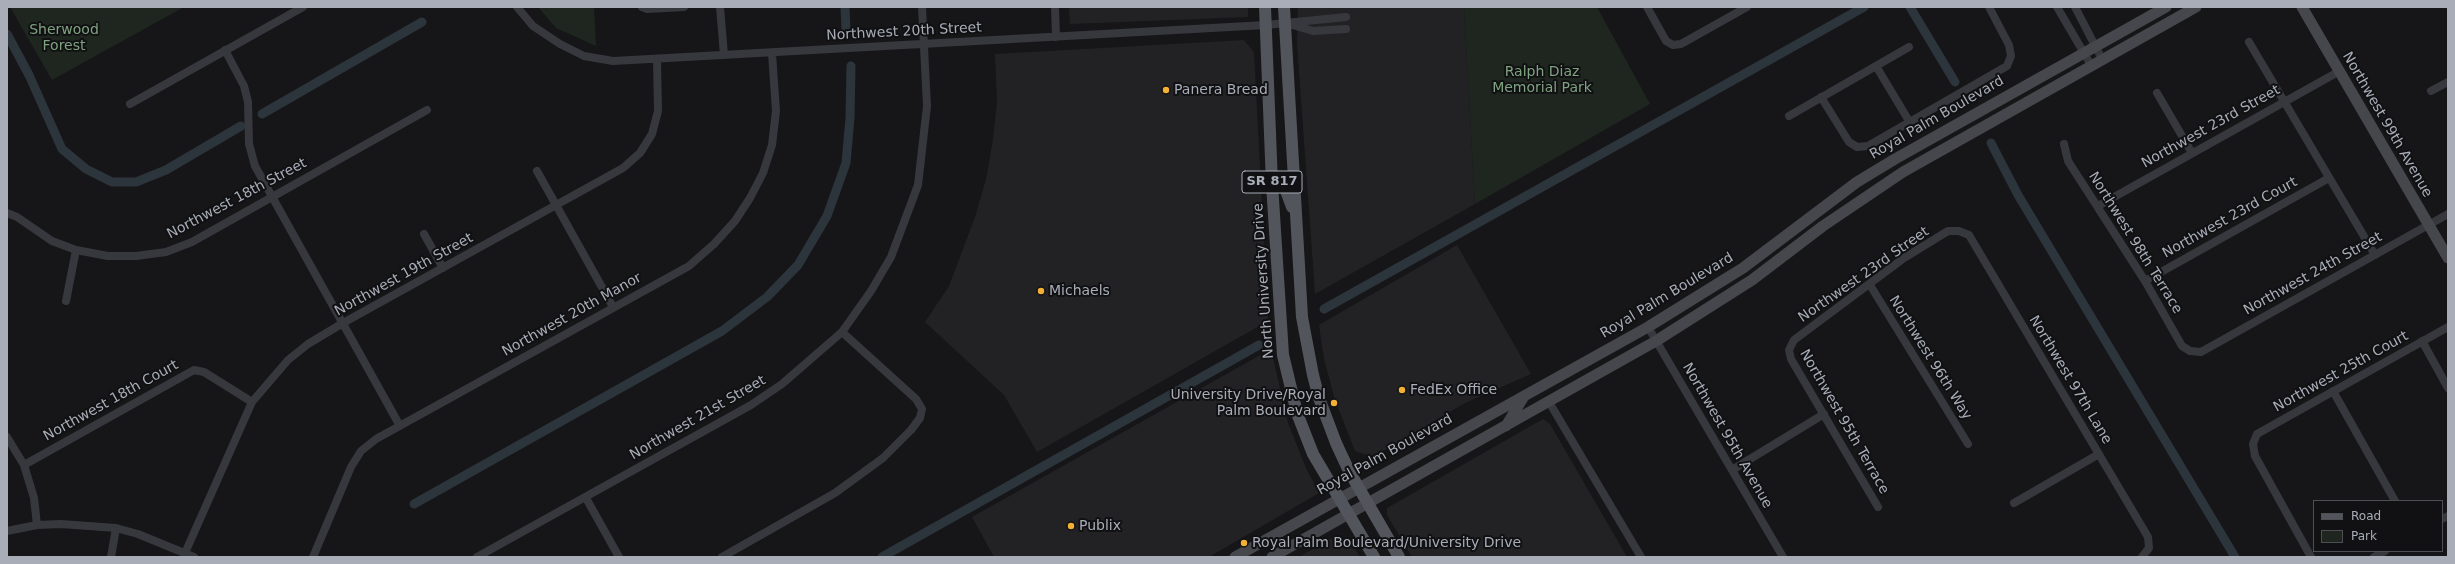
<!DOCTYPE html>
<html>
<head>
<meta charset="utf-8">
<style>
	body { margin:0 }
	#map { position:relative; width:2455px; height:564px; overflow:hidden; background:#161618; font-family:"DejaVu Sans",sans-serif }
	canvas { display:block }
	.frame { position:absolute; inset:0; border:8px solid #a8adb8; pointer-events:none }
	.legend { position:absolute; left:2313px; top:500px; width:130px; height:52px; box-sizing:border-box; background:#111113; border:1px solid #4d4f55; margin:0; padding:5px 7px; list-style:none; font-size:12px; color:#a8adb8 }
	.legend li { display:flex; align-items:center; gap:8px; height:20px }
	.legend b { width:20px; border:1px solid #4d4f55 }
</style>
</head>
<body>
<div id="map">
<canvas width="2455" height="564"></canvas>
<div class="frame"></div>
<ul class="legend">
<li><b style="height:5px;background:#53555c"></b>Road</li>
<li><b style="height:11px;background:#1e261f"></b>Park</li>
</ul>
</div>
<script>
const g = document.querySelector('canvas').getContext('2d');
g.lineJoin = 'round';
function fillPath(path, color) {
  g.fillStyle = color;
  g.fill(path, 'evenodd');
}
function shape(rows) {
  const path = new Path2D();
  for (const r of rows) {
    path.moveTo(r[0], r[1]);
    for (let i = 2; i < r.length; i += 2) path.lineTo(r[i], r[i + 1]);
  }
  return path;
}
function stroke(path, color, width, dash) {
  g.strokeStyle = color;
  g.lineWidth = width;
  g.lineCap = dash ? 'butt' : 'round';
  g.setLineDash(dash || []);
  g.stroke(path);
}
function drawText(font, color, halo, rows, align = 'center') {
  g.font = font + ' "DejaVu Sans",sans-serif';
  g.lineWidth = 4;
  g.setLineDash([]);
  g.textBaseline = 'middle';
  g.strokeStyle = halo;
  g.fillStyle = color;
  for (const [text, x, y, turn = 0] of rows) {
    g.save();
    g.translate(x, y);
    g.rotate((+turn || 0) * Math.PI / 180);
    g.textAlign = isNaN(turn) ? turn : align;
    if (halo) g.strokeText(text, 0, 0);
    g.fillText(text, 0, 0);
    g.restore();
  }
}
const built = shape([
	[1069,7,1248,7,1248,17,1070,24],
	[1298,7,1464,7,1475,204,1315,294,1297,43],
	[1244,40,1254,52,1268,321,1037,452,1004,395,925,322,949,286,975,217,986,179,993,140,997,102,995,54],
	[1457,245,1531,374,1465,403,1373,457,1355,451,1335,400,1324,359,1319,325],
	[1271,349,1288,423,1306,468,1319,493,1209,557,994,557,972,517],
	[1543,419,1550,424,1627,557,1412,557,1387,515,1387,508],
	[1330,539,1352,544,1360,557,1299,557]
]);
const green = shape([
	[10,7,184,7,52,80],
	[538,7,594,7,596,46,556,28],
	[1464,7,1597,7,1650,104,1475,204]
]);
const canal = shape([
	[845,7,846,30],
	[1910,7,1955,82],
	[7,34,29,75,62,149,86,169,112,182,136,182,166,170,241,126],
	[262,114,422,22],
	[1991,143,2018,195,2235,557],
	[1324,309,1864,7],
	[414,504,722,331,767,297,798,265,827,216,846,163,850,118,851,66],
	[882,557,1259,345]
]);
const street = shape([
	[517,7,533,26,560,44,584,56,613,61,1266,25,1346,17],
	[642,7,647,9,684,7],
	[720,7,724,55],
	[1055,7,1056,37],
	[1647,7,1666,41,1673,45,1681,44,1747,7],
	[2057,7,2091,65],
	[2075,7,2102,59],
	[1289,24,1313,31,1346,29],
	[2249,42,2375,255],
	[225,50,244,86,248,102,249,144,255,166,400,426],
	[1876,66,1909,121],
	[2431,91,2448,82],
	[2157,93,2192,153],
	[1821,97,1849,142,1857,147,1868,146,2007,66,2011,56,2009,45,1989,7],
	[130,104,303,7],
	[1789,116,1909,47],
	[2064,144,2068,161,2145,281,2182,346,2190,351,2201,352,2448,214],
	[537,171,613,307],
	[2098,206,2338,72],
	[7,213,17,217,52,241,76,250,108,256,136,256,166,252,192,242,427,110],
	[424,234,443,268],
	[2145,281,2329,178],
	[1870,285,1968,444],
	[66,301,76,250],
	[1648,327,1783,557],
	[2422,341,2448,388],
	[2333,391,2395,501],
	[1549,402,1641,557],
	[7,437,24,465,34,498,37,525],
	[24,465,194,370,204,372,252,402],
	[1732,470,1824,414],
	[586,498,619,557],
	[2014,503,2099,454],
	[1878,507,1791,359,1789,350,1794,340,1904,258,1948,231,1959,231,1969,235,2148,537,2149,548,2142,557],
	[2442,519,2448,516],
	[7,531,37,525,61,524,116,528,138,534,194,557],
	[185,553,252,402,288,360,308,344,343,323,623,168,640,153,652,134,658,111,657,60],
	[111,557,116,528],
	[313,557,351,467,361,451,376,439,689,266,714,244,735,221,750,198,763,173,772,145,776,111,772,53],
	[477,557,751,405,782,384,842,332,871,291,891,257,918,185,927,106,922,7],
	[722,557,835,493,883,458,911,430,920,418,922,409,916,399,842,332],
	[2311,557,2255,456,2253,444,2257,434,2448,327],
	[2374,557,2385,551]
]);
const secondary = shape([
	[2302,7,2448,258],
	[1506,426,1523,398],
	[1235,557,1648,327,1743,268,1857,182,1895,159,2166,7],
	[1272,557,1656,341,1752,280,1823,226,1903,172,2196,7]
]);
const primary = shape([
	[1265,7,1272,184,1283,355,1297,413,1313,454,1374,557],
	[1284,7,1302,317,1313,375,1319,398,1336,443,1349,471,1399,557],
	[1272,178,1285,188,1292,207]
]);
const markers = [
	[1166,90,4,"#f2b134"],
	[1041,291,4,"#f2b134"],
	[1402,390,4,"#f2b134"],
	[1334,403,4,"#f2b134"],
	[1071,526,4,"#f2b134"],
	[1244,543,4,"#f2b134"]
];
const shields = [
	[1272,182,60]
];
const shieldNames = [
	["SR 817",1272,182]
];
const parkNames = [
	["Sherwood",64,30],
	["Forest",64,46],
	["Ralph Diaz",1542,72],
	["Memorial Park",1542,88]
];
const streetNames = [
	["Northwest 20th Street",904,32,-3],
	["Royal Palm Boulevard",1937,118,-30],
	["Northwest 99th Avenue",2387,125,60],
	["Northwest 23rd Street",2211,127,-29],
	["Northwest 18th Street",237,199,-28],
	["Northwest 23rd Court",2230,218,-29],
	["Northwest 98th Terrace",2135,243,58],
	["Northwest 24th Street",2313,274,-29],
	["Northwest 19th Street",404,275,-29],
	["Northwest 23rd Street",1864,275,-35],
	["North University Drive",1264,281,-94],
	["Royal Palm Boulevard",1667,296,-31],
	["Northwest 20th Manor",572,315,-29],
	["Northwest 96th Way",1930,358,58],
	["Northwest 25th Court",2341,372,-29],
	["Northwest 97th Lane",2070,380,59],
	["Northwest 18th Court",111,401,-29],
	["Northwest 21st Street",698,418,-30],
	["Northwest 95th Terrace",1844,422,60],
	["Northwest 95th Avenue",1727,436,60],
	["Royal Palm Boulevard",1385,455,-29]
];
const poiNames = [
	["Panera Bread",1174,90],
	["Michaels",1049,291],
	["FedEx Office",1410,390],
	["University Drive/Royal",1326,395,"right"],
	["Palm Boulevard",1326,411,"right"],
	["Publix",1079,526],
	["Royal Palm Boulevard/University Drive",1252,543]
];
fillPath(built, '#222225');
fillPath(green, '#1e261f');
stroke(canal, '#2c353c', 9);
stroke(street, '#37383d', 8);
stroke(secondary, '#45474d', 11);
stroke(primary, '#53555c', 12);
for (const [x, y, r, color] of markers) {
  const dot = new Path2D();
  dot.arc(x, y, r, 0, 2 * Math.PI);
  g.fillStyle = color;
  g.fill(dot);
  stroke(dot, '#111113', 1.5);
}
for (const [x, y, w] of shields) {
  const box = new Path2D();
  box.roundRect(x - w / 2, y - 11, w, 22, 3);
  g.fillStyle = '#111113';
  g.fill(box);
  stroke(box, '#a8adb8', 1);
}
drawText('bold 13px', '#a8adb8', null, shieldNames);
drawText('14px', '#7fa381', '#111113', parkNames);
drawText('14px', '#a8adb8', '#111113', streetNames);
drawText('14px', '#a8adb8', '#111113', poiNames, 'left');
</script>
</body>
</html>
